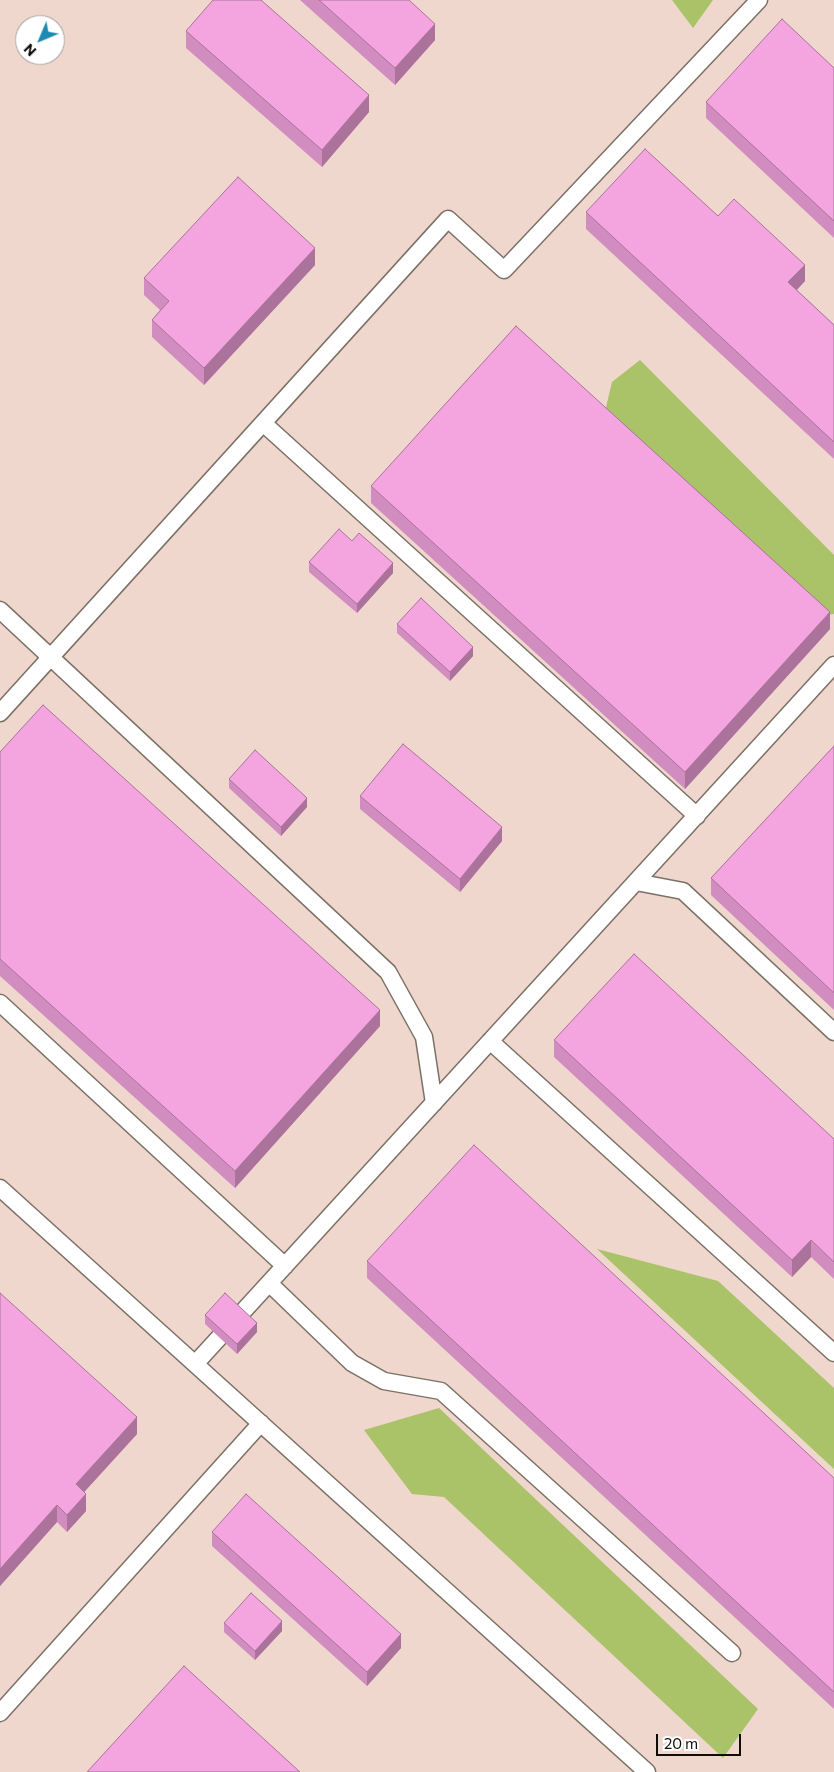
<!DOCTYPE html>
<html>
<head>
<meta charset="utf-8">
<style>
	body { margin:0 }
	#map { position:relative; width:834px; height:1772px; overflow:hidden; background:#f1e4d7; font-family:Commissioner,sans-serif }
	canvas { display:block }
	.north { position:absolute; left:15px; top:15px; width:50px; height:50px; box-sizing:border-box; background:#fff; border:1px solid #9f9e9c; border-radius:50%; rotate:225deg; font-size:14px; font-weight:700; line-height:20px; text-align:center; color:#100c08 }
	.north::after { content:''; display:block; margin:auto; width:18px; height:22px; background:#1c8bb1; clip-path:polygon(50% 0,100% 100%,50% 72%,0 100%) }
	.scale { position:absolute; left:656px; top:1734px; width:85px; height:22px; box-sizing:border-box; border:2px solid #100c08; border-top:0; padding-left:6px; font-size:15px; line-height:18px; white-space:nowrap; color:#100c08; -webkit-text-stroke:4px #fff; paint-order:stroke }
</style>
</head>
<body>
<div id="map">
<canvas width="834" height="1772"></canvas>
<div class="north">N</div>
<div class="scale">20 m</div>
</div>
<script>
const g = document.querySelector('canvas').getContext('2d');
g.lineJoin = 'round';
function fillPath(path, color) {
  g.fillStyle = color;
  g.fill(path, 'evenodd');
}
function shape(rows) {
  const path = new Path2D();
  for (const r of rows) {
    path.moveTo(r[0], r[1]);
    for (let i = 2; i < r.length; i += 2) path.lineTo(r[i], r[i + 1]);
  }
  return path;
}
function stroke(path, color, width, dash) {
  g.strokeStyle = color;
  g.lineWidth = width;
  g.lineCap = dash ? 'butt' : 'round';
  g.setLineDash(dash || []);
  g.stroke(path);
}
const industrial = shape([
	[0,0,834,0,834,1772,0,1772],
	[25,25,55,25,55,55,25,55]
]);
const forest = shape([
	[672,0,713,0,693,28],
	[640,360,834,555,834,614,818,616,603,420,612,382],
	[597,1249,718,1281,834,1388,834,1469],
	[439,1408,758,1709,723,1758,444,1497,412,1494,364,1430]
]);
const lane = shape([
	[263,423,697,816],
	[0,610,388,972,424,1037,434,1103],
	[0,713,448,219,504,270,759,0],
	[636,882,683,891,834,1032],
	[0,1003,285,1266],
	[490,1041,834,1353],
	[0,1188,647,1772],
	[269,1283,352,1363,384,1381,441,1391,732,1653],
	[195,1364,834,665],
	[0,1713,261,1423]
]);
const wall = shape([
	[300,0,409,0,435,40,395,85],
	[186,31,369,112,322,167,186,48],
	[834,68,834,238,706,118,706,102],
	[586,212,718,216,805,281,797,290,834,325,834,459,586,229],
	[315,265,204,385,152,337,152,320,160,310,144,295,144,278],
	[371,486,830,629,685,789,371,503],
	[352,541,393,573,357,613,309,572,309,562],
	[397,624,473,656,450,681,397,633],
	[834,746,834,1010,711,895,711,878],
	[0,752,380,1026,235,1188,0,976],
	[229,779,307,807,281,836,229,788],
	[360,796,502,841,460,892,360,809],
	[554,1040,834,1139,834,1279,811,1257,792,1277,554,1057],
	[367,1261,834,1478,834,1709,367,1278],
	[0,1293,137,1434,84,1492,86,1511,67,1532,57,1522,0,1586],
	[205,1315,257,1332,237,1354,205,1324],
	[212,1532,401,1648,367,1686,212,1546],
	[224,1623,282,1631,255,1660,224,1632]
]);
const shadedWall = shape([
	[435,24,435,40,395,85,395,68],
	[369,95,369,112,322,167,322,150],
	[315,248,315,265,204,385,204,368],
	[805,265,805,281,788,299,788,282],
	[393,563,393,573,357,613,357,604],
	[830,612,830,629,685,789,685,772],
	[473,647,473,656,450,681,450,672],
	[307,798,307,807,281,836,281,827],
	[502,827,502,841,460,892,460,879],
	[380,1010,380,1026,235,1188,235,1171],
	[811,1240,811,1257,792,1277,792,1260],
	[257,1323,257,1332,237,1354,237,1344],
	[137,1417,137,1434,76,1501,76,1484],
	[86,1494,86,1511,67,1532,67,1515],
	[57,1505,57,1522,0,1586,0,1569],
	[282,1621,282,1631,255,1660,255,1651],
	[401,1634,401,1648,367,1686,367,1672]
]);
const building = shape([
	[213,0,261,0,369,95,322,150,186,31,213,0],
	[319,0,409,0,435,24,395,68,319,0],
	[782,19,834,68,834,221,706,102,782,19],
	[645,149,718,216,734,199,805,265,788,282,834,325,834,442,586,212,645,149],
	[238,177,315,248,204,368,152,320,169,301,144,278,238,177],
	[516,326,830,612,685,772,371,486,516,326],
	[339,529,352,541,359,533,393,563,357,604,309,562,339,529],
	[421,598,473,647,450,672,397,624,421,598],
	[43,705,380,1010,235,1171,0,959,0,752,43,705],
	[403,744,502,827,460,879,360,796,403,744],
	[834,746,834,993,711,878,834,746],
	[255,750,307,798,281,827,229,779,255,750],
	[634,954,834,1139,834,1262,811,1240,792,1260,554,1040,634,954],
	[474,1145,834,1478,834,1692,367,1261,474,1145],
	[0,1293,137,1417,76,1484,86,1494,67,1515,57,1505,0,1569,0,1293],
	[225,1293,257,1323,237,1344,205,1315,225,1293],
	[246,1494,401,1634,367,1672,212,1532,246,1494],
	[251,1593,282,1621,255,1651,224,1623,251,1593],
	[184,1666,300,1772,87,1772,184,1666]
]);
fillPath(industrial, '#efd7cd');
fillPath(forest, '#aac268');
stroke(lane, '#7c7166', 19);
stroke(lane, '#fff', 16);
fillPath(wall, '#d28dc0');
fillPath(shadedWall, '#ab739c');
fillPath(building, '#f4a4df');
stroke(building, '#ab739c', 1);
</script>
</body>
</html>
